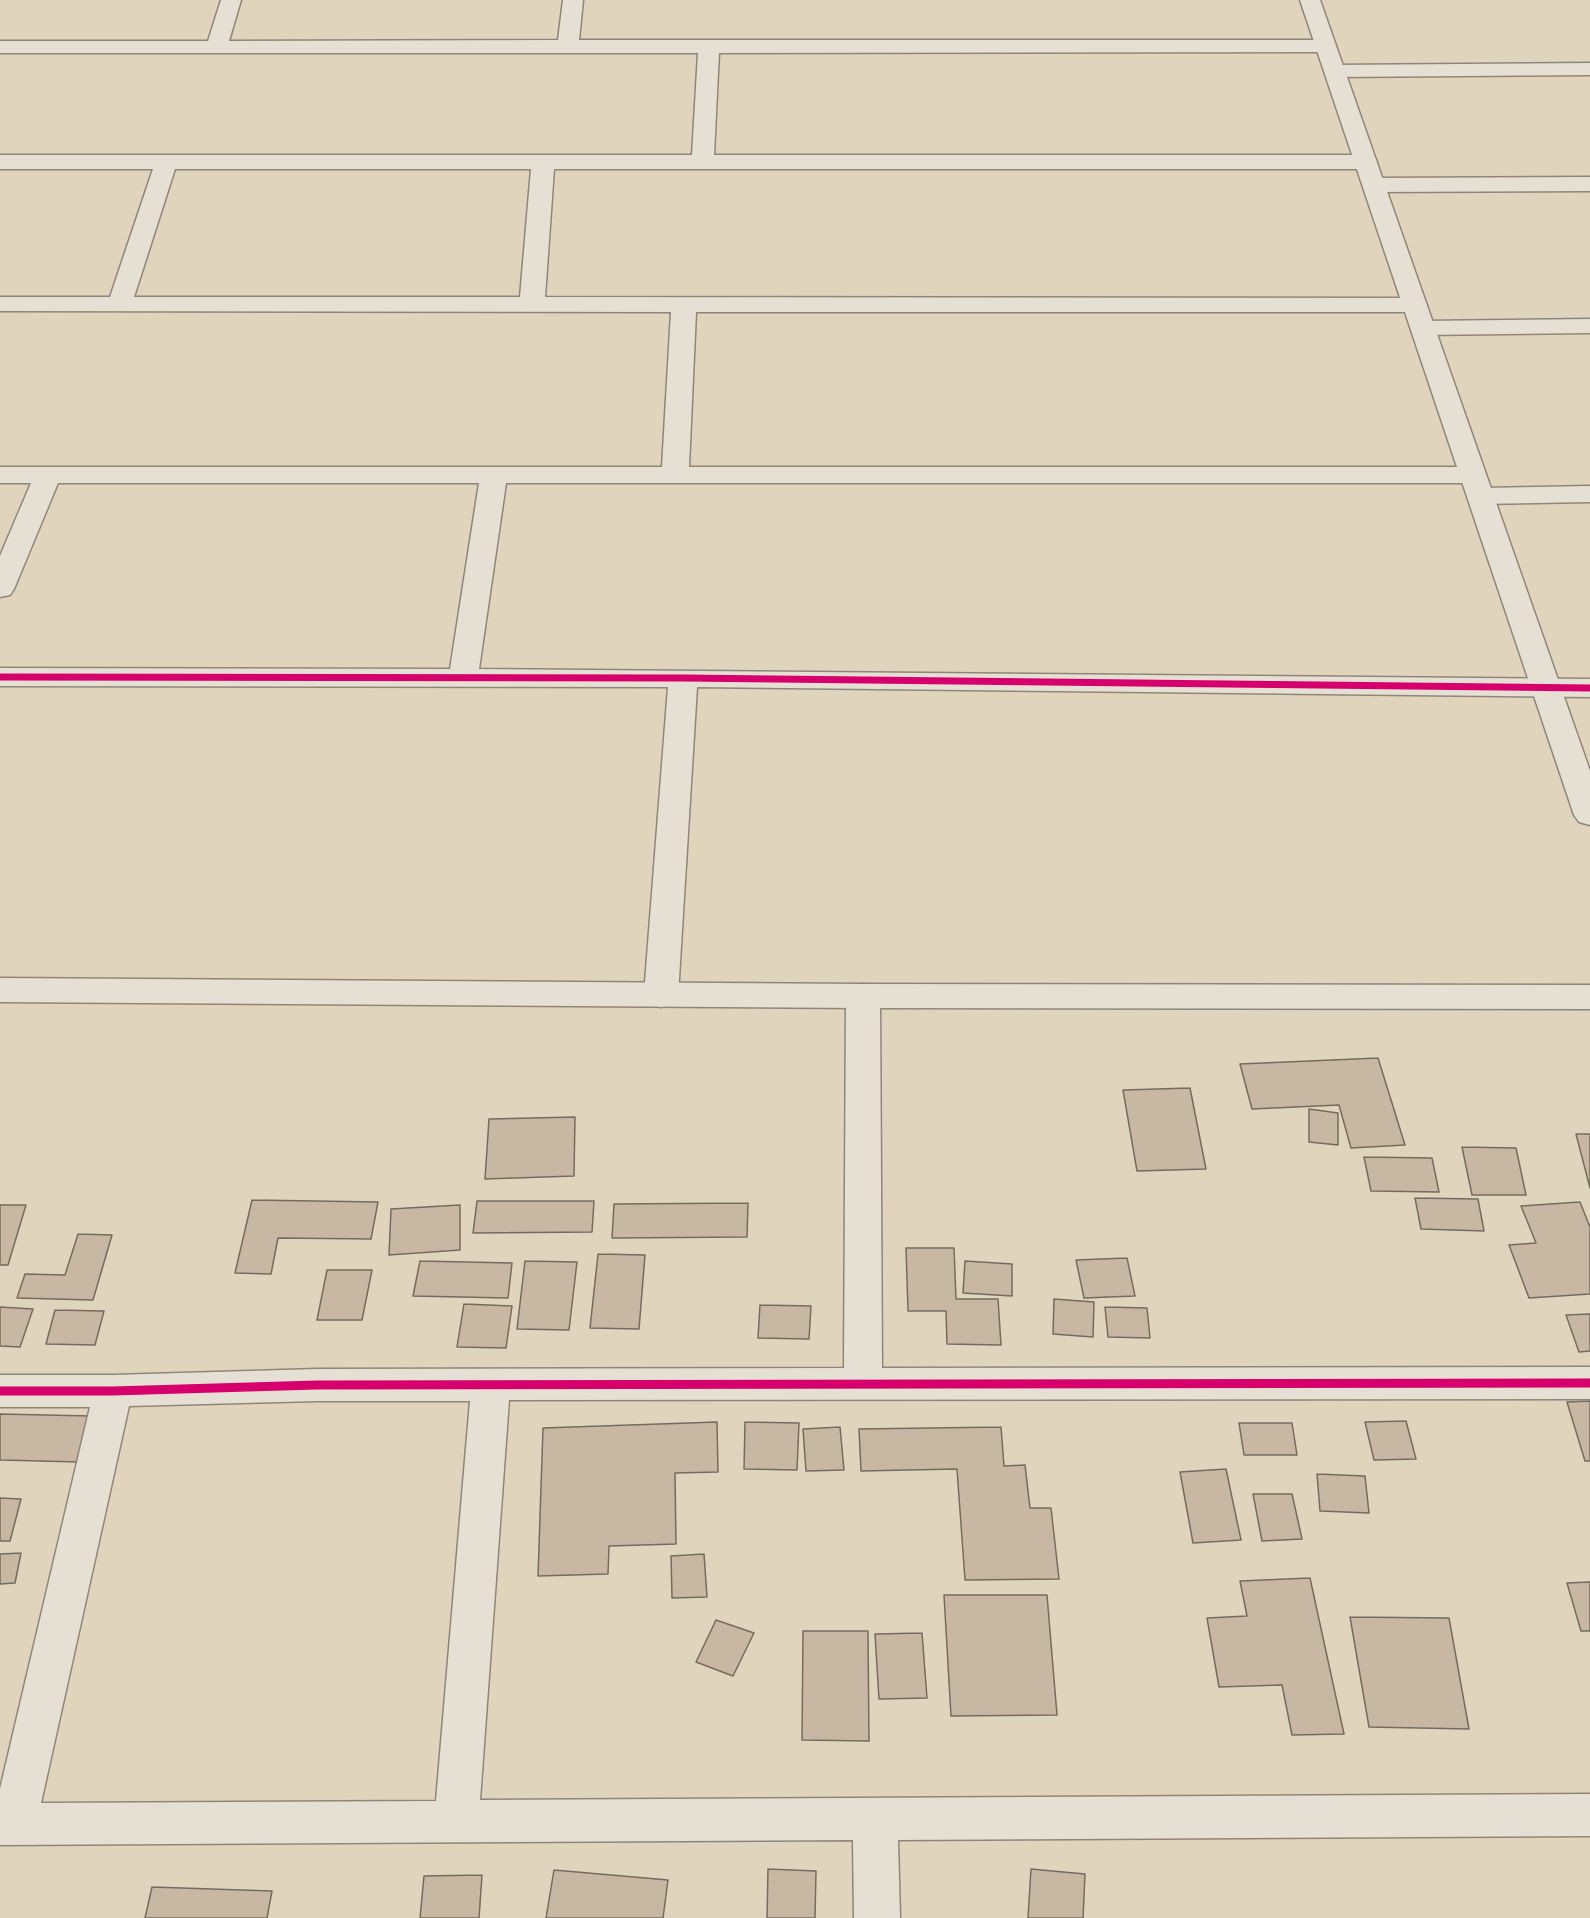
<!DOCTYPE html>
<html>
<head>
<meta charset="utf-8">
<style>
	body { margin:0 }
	canvas { display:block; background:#e0d5bc }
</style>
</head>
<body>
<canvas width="1590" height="1918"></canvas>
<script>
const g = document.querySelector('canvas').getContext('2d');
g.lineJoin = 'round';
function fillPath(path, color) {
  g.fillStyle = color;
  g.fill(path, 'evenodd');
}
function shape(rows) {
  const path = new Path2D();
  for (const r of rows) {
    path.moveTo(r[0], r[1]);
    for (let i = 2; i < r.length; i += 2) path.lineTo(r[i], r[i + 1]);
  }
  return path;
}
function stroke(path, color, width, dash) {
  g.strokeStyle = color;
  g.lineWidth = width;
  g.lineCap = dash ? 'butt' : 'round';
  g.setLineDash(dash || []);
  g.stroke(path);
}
const building = shape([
	[1378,1058,1405,1145,1351,1148,1339,1105,1252,1109,1240,1064,1378,1058],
	[1190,1088,1206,1169,1137,1171,1123,1090,1190,1088],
	[1309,1109,1338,1113,1338,1145,1309,1142,1309,1109],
	[575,1117,574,1176,485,1179,489,1119,575,1117],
	[1576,1134,1590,1134,1590,1188,1576,1134],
	[1462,1147,1516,1148,1526,1195,1472,1195,1462,1147],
	[1364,1157,1432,1158,1439,1192,1371,1191,1364,1157],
	[1415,1198,1478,1199,1484,1231,1421,1229,1415,1198],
	[252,1200,378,1202,371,1239,278,1238,271,1274,235,1273,252,1200],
	[477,1201,594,1201,592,1232,473,1233,477,1201],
	[1580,1202,1590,1227,1590,1294,1529,1298,1509,1245,1536,1243,1521,1206,1580,1202],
	[748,1203,747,1237,612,1238,614,1204,748,1203],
	[0,1205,26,1205,8,1265,0,1265,0,1205],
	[460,1205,460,1250,389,1255,391,1209,460,1205],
	[78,1234,112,1235,93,1300,17,1298,25,1274,65,1275,78,1234],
	[906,1248,954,1248,956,1299,998,1299,1001,1345,947,1344,946,1311,908,1311,906,1248],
	[598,1254,645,1255,639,1329,590,1328,598,1254],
	[1127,1258,1135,1296,1084,1298,1076,1260,1127,1258],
	[420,1261,512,1263,508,1298,413,1296,420,1261],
	[525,1261,577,1262,569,1330,517,1329,525,1261],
	[965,1261,1012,1264,1012,1296,963,1293,965,1261],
	[327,1270,372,1270,362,1320,317,1320,327,1270],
	[1054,1299,1094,1302,1093,1337,1053,1334,1054,1299],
	[464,1304,512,1306,506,1348,457,1347,464,1304],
	[760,1305,811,1306,809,1339,758,1338,760,1305],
	[0,1307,33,1309,20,1347,0,1346,0,1307],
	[1105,1307,1147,1308,1150,1338,1108,1337,1105,1307],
	[55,1310,104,1311,95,1345,46,1344,55,1310],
	[1590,1314,1590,1351,1579,1352,1566,1315,1590,1314],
	[1590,1401,1590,1461,1585,1461,1567,1402,1590,1401],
	[0,1414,91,1416,79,1462,0,1460,0,1414],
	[1406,1421,1416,1459,1374,1460,1365,1422,1406,1421],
	[717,1422,718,1472,675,1473,676,1544,609,1546,608,1574,538,1576,543,1428,717,1422],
	[745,1422,799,1423,797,1470,744,1469,745,1422],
	[1239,1423,1292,1423,1297,1455,1244,1455,1239,1423],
	[840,1427,844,1470,806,1471,803,1429,840,1427],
	[1001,1427,1004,1466,1025,1465,1030,1508,1051,1508,1059,1579,965,1580,957,1469,861,1471,859,1429,1001,1427],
	[1226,1469,1241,1540,1193,1543,1180,1472,1226,1469],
	[1317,1474,1365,1476,1369,1513,1320,1511,1317,1474],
	[1253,1494,1292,1494,1302,1539,1262,1541,1253,1494],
	[0,1498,21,1499,10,1541,0,1541,0,1498],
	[21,1553,15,1583,0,1584,0,1554,21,1553],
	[704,1554,707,1597,672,1598,671,1556,704,1554],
	[1310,1578,1344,1734,1292,1735,1282,1685,1219,1687,1207,1618,1247,1616,1240,1581,1310,1578],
	[1590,1582,1590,1631,1581,1631,1567,1583,1590,1582],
	[944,1595,1047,1595,1057,1715,951,1716,944,1595],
	[1350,1617,1449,1618,1469,1729,1369,1727,1350,1617],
	[716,1620,754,1633,733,1676,696,1662,716,1620],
	[803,1631,868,1631,869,1741,802,1740,803,1631],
	[922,1633,927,1698,879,1699,875,1634,922,1633],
	[768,1869,816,1871,815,1918,767,1918,768,1869],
	[1031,1869,1085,1874,1083,1918,1028,1918,1031,1869],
	[554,1870,668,1880,663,1918,546,1918,554,1870],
	[482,1875,479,1918,420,1918,424,1876,482,1875],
	[152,1887,272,1891,267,1918,145,1918,152,1887]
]);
const minor = shape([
	[221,0,241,0,229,41,558,40,563,0,583,0,579,40,1326,40,1333,42,1336,46,1333,50,1326,52,719,53,714,155,1366,155,1374,157,1377,162,1374,167,1366,169,554,169,545,297,1415,298,1424,300,1427,305,1424,310,1415,312,696,312,689,467,1473,467,1482,469,1486,475,1482,481,1473,483,506,483,479,669,1590,679,1590,697,697,687,678,995,673,1003,661,1007,649,1003,644,995,668,687,0,686,0,668,450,669,479,483,58,483,14,589,10,595,0,597,0,556,31,483,0,483,0,467,662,467,671,312,0,311,0,297,110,297,153,169,0,169,0,155,692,155,698,53,0,53,0,41,208,41,221,0],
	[175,169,531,169,520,297,134,297,175,169],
	[1590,63,1590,75,1335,77,1328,75,1324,71,1328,67,1335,65,1590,63],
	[1590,177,1590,191,1374,192,1366,190,1363,185,1366,180,1374,178,1590,177],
	[1590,319,1590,333,1423,335,1414,333,1411,328,1414,323,1423,321,1590,319],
	[1590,486,1590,502,1481,504,1472,502,1468,496,1472,490,1481,488,1590,486],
	[863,984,875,988,880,996,882,1368,1590,1367,1590,1399,509,1400,480,1800,1590,1794,1590,1836,898,1840,900,1918,854,1918,853,1840,0,1845,0,1789,90,1407,0,1407,0,1375,113,1375,317,1369,844,1368,846,996,851,988,863,984],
	[317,1401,470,1401,436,1801,41,1803,129,1406,317,1401]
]);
const tertiary = shape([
	[1300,0,1320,0,1590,771,1590,825,1579,822,1574,815,1300,0],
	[0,978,863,984,1590,985,1590,1009,863,1008,0,1002,0,978]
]);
const cyclewayFar1 = shape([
	[0,677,683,678,1590,688]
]);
const cycleway = shape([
	[0,1391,113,1391,317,1385,1590,1383]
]);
fillPath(building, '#c8b7a3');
stroke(building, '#756c5e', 1.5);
stroke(minor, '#8f8677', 3);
stroke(tertiary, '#8f8677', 3);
fillPath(minor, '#e6e0d4');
fillPath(tertiary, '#e6e0d4');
stroke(cyclewayFar1, '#d6006c', 7);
stroke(cycleway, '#d6006c', 9);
</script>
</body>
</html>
